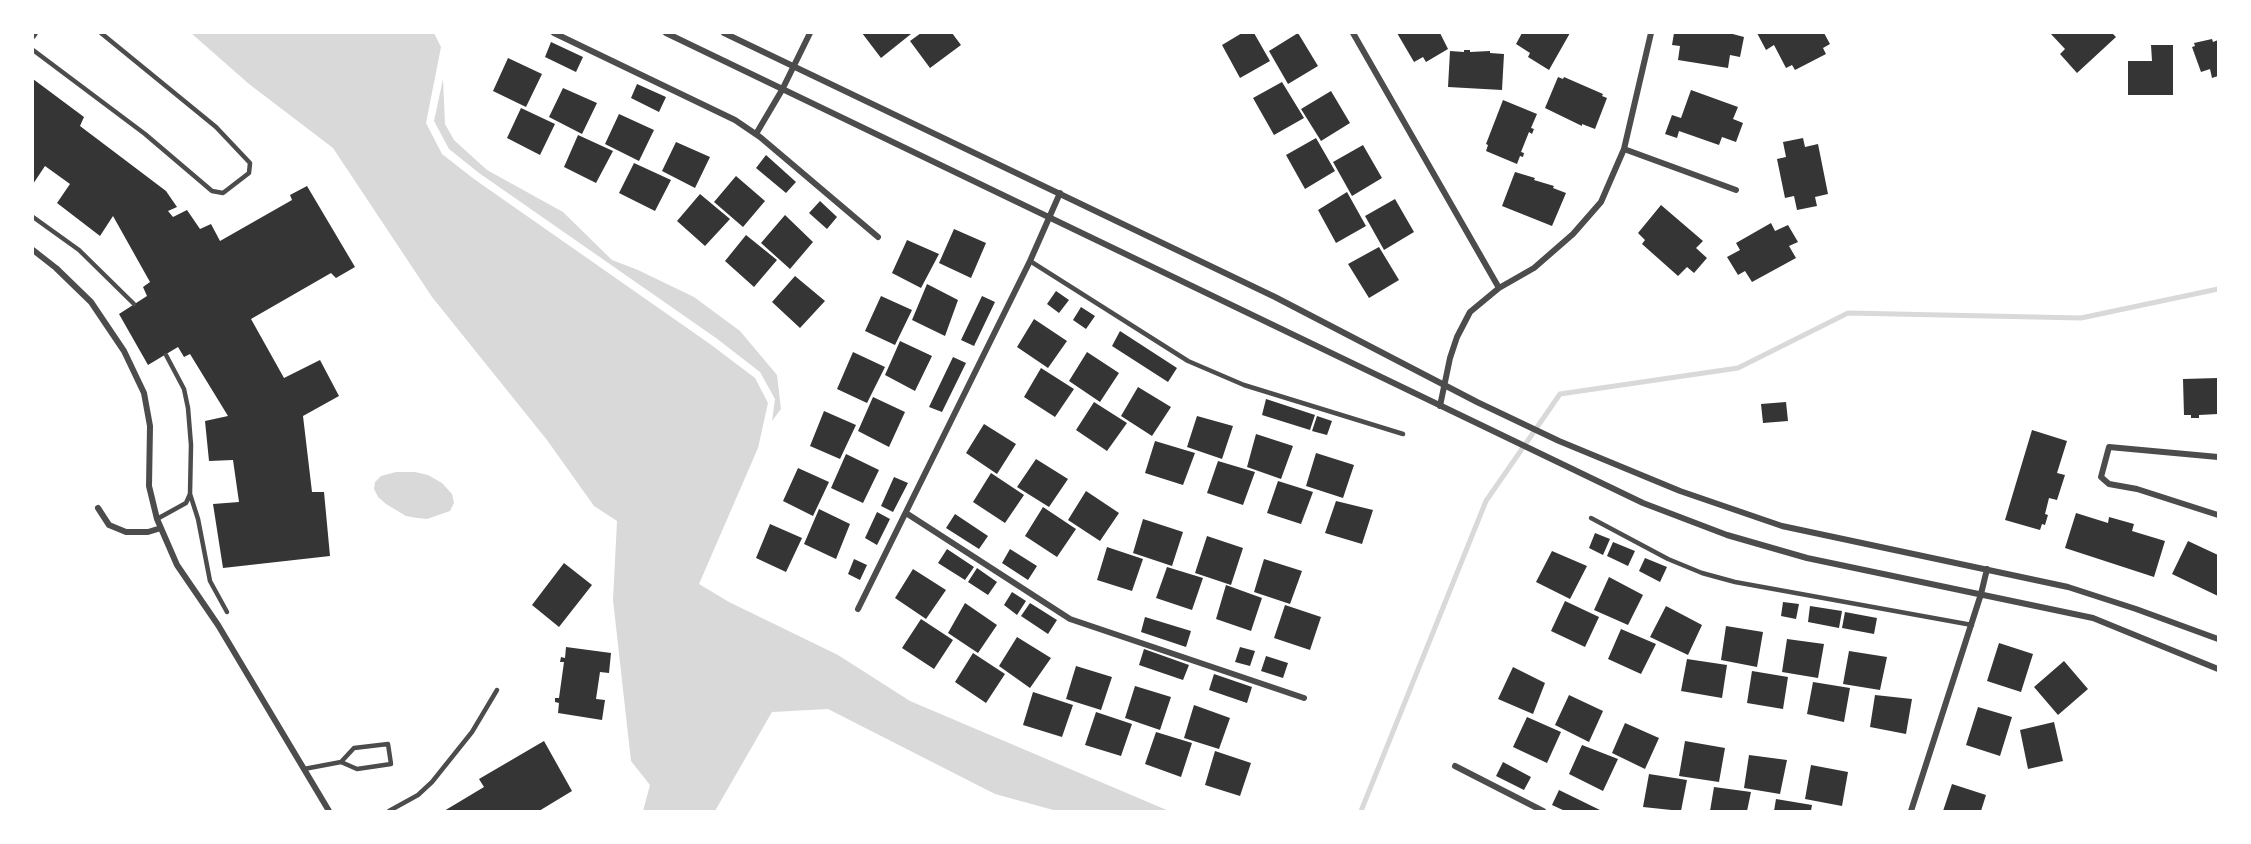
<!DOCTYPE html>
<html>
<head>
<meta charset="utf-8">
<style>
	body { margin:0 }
	#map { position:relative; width:2251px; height:844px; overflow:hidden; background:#fff; font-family:"Noto Serif",serif }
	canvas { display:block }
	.frame { position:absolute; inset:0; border:34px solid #fff; pointer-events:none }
</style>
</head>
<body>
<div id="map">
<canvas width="2251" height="844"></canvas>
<div class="frame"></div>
</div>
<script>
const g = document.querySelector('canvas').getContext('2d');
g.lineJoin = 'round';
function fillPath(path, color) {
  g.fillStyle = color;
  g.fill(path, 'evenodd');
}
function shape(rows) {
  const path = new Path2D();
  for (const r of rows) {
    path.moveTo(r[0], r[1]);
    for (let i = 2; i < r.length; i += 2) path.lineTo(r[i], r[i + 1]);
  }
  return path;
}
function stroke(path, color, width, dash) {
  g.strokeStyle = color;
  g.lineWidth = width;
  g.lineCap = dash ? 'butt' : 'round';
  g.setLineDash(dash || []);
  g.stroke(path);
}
const water = shape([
	[191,33,434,33,441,47,426,123,442,154,474,179,710,344,755,378,768,403,758,448,699,584,729,602,838,655,910,701,1169,811,1057,811,995,794,828,709,772,712,715,811,643,811,650,785,631,761,613,600,617,521,594,506,547,440,432,297,333,148,249,84],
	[443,79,445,124,454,140,487,170,563,212,612,260,638,270,694,297,740,331,777,375,781,409,772,421,775,399,760,372,716,338,479,173,449,149,434,121],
	[396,472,415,472,428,475,442,483,452,494,454,503,450,511,427,519,417,518,406,516,386,504,378,497,374,489,375,482,381,476]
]);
const stream = shape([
	[1361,811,1486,501,1560,394,1738,368,1848,313,2081,318,2218,289]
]);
const building = shape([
	[862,33,910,33,911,34,881,58],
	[921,33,952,33,961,45,930,68,910,41],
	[1242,33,1254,33,1270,61,1240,78,1222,45],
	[1298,33,1318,66,1288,84,1269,51],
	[1397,33,1440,33,1448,49,1426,62,1423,57,1414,62],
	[1522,33,1570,33,1549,70,1528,57,1530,53,1516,44],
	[1674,33,1729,33,1744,37,1740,57,1730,55,1728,68,1678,60,1680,46,1672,45],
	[1757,33,1824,33,1830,44,1823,48,1826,54,1795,70,1792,65,1786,68,1774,45,1766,50],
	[2050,33,2112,33,2116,37,2077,73,2060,54,2065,49],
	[2212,39,2213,42,2218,40,2218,76,2212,78,2210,69,2201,72,2192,47,2195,46,2194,43],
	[551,42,583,57,576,72,545,57],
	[2151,45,2173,45,2173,95,2128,95,2128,61,2152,61],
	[1464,50,1470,50,1470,52,1490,51,1490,53,1504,54,1502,90,1448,87,1450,51,1464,52],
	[508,58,542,74,526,107,493,91],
	[1558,77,1563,79,1564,77,1603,94,1602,96,1607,98,1595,129,1582,124,1582,126,1545,108],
	[33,79,84,117,80,126,166,191,177,207,168,211,173,217,187,210,200,229,211,224,220,241,292,200,290,195,307,186,355,267,336,278,331,273,251,319,284,378,320,360,339,396,303,416,312,492,324,492,330,556,223,568,213,504,239,502,233,460,209,461,205,421,228,416,190,354,184,357,178,347,148,365,119,314,147,296,143,287,150,282,113,216,100,236,57,203,70,184,45,166,33,184],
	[1282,82,1304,118,1274,135,1253,98],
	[637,84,666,97,659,112,631,98],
	[563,88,597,103,582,134,549,117],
	[1691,90,1738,107,1733,119,1743,123,1736,142,1722,137,1719,145,1679,131,1677,138,1665,134,1672,115,1681,118],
	[1331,91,1350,123,1321,141,1301,109],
	[1503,100,1537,114,1531,128,1534,129,1532,134,1529,132,1521,152,1524,153,1523,157,1520,156,1517,164,1486,151,1488,145,1486,144],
	[521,108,555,124,540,155,507,138],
	[619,114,654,130,639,161,605,144],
	[578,135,613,151,596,183,564,167],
	[1316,138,1335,171,1305,189,1286,155],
	[1803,138,1805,147,1818,144,1828,194,1815,197,1817,206,1797,210,1794,196,1785,198,1777,159,1786,157,1783,142],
	[676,142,710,157,695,188,662,171],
	[1363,145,1382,178,1352,196,1333,162],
	[766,155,796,182,786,193,756,168],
	[634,163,671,180,655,211,619,193],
	[1515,172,1535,178,1534,180,1554,186,1553,188,1566,193,1552,226,1502,206],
	[736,176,765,201,743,227,714,202],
	[1347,192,1366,226,1336,243,1318,210],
	[700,194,730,219,705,246,677,221],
	[1395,199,1414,232,1384,250,1365,216],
	[820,201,837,217,827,229,809,213],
	[1661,205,1703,241,1696,248,1707,258,1694,273,1687,267,1678,276,1642,244,1645,240,1638,233],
	[785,215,813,242,790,269,761,243],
	[1771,223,1775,231,1788,225,1798,242,1789,246,1796,258,1752,282,1745,271,1738,275,1727,257,1740,250,1736,243],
	[954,229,986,243,971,278,939,263],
	[746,235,777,260,754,287,725,261],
	[907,240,939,254,921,288,892,273],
	[1379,247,1399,280,1369,298,1348,264],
	[795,276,825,301,800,328,772,302],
	[927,284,958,300,945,336,912,320],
	[1056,291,1069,300,1059,313,1047,304],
	[881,296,912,310,895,345,865,331],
	[982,296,995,302,974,346,961,340],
	[1081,307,1095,316,1086,329,1073,320],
	[1034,319,1067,341,1048,368,1017,347],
	[1120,331,1177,368,1168,382,1112,346],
	[900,341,932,356,915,391,885,375],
	[853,352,885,367,867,403,837,389],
	[1087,352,1119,373,1100,402,1069,381],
	[953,357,966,363,942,412,929,407],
	[1041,368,1074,389,1055,417,1024,397],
	[2218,378,2218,414,2199,415,2199,418,2191,418,2191,415,2184,415,2183,379],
	[1138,387,1171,407,1152,436,1121,416],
	[873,397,905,412,889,447,858,431],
	[1266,399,1315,415,1310,430,1262,415],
	[1094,402,1127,423,1107,451,1076,430],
	[1786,402,1788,421,1763,423,1761,404],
	[824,411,856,425,840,459,810,446],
	[1197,416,1233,426,1222,459,1187,447],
	[1317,416,1332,421,1327,435,1312,431],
	[984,424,1016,444,997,474,966,453],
	[2032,430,2067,441,2057,473,2065,475,2057,500,2049,498,2045,514,2048,515,2045,525,2042,524,2040,530,2005,520],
	[1256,434,1293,446,1281,479,1247,467],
	[1155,441,1195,453,1183,485,1145,473],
	[1316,453,1354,465,1343,498,1306,486],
	[846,454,879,470,863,503,831,488],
	[1036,459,1068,479,1049,507,1017,487],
	[1218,461,1255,472,1243,505,1207,493],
	[798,468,829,482,813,516,783,501],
	[991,473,1024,495,1005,523,973,502],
	[894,477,908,483,893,512,881,506],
	[1278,481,1313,492,1301,524,1267,513],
	[1086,491,1119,513,1100,541,1068,520],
	[1336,501,1373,510,1362,544,1325,533],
	[1043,507,1076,529,1057,557,1025,536],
	[819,509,850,524,836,559,804,544],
	[877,512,890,519,877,545,865,538],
	[2076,513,2108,523,2109,517,2134,524,2132,531,2165,541,2154,577,2065,548],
	[955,514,988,536,979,549,946,528],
	[1143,519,1183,532,1172,566,1133,553],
	[770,524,802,538,786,572,756,558],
	[1595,533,1610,539,1603,555,1589,548],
	[1207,536,1243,548,1231,585,1195,573],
	[2188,541,2218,555,2218,596,2172,574],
	[1613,542,1635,551,1628,566,1607,556],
	[1107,547,1143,559,1132,591,1097,580],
	[947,549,974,567,965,580,938,563],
	[1010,549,1037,566,1028,580,1002,563],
	[1552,551,1587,566,1570,599,1536,582],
	[1645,558,1667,567,1660,582,1639,571],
	[854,559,867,565,860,580,848,574],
	[1264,559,1302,571,1290,604,1254,592],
	[564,563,592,585,559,627,532,605],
	[1167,567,1203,578,1192,610,1156,598],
	[977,568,997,582,988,595,968,582],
	[913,569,946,590,926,619,895,598],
	[1609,577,1643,595,1628,625,1594,610],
	[1226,585,1262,598,1251,631,1216,619],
	[1012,592,1026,601,1017,615,1004,605],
	[1565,601,1599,617,1585,647,1551,631],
	[1783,602,1799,604,1796,619,1781,616],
	[965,603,997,625,978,653,948,633],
	[1030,603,1057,620,1048,634,1021,616],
	[1285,605,1321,617,1310,650,1274,638],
	[1666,606,1702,625,1688,655,1650,637],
	[1810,606,1842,611,1839,628,1808,622],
	[1845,612,1877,618,1874,634,1842,628],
	[1145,617,1191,631,1186,647,1141,632],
	[921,619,953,640,934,669,902,648],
	[1726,626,1763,632,1757,667,1721,660],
	[1621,629,1656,644,1641,674,1608,659],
	[1017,637,1051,658,1030,688,999,666],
	[1787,639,1824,644,1818,678,1782,672],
	[1999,643,2033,654,2021,692,1987,681],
	[566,647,611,653,609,673,600,672,596,699,605,700,602,720,558,713,559,703,555,702,555,698,559,698,564,662,560,662,561,657,565,658],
	[1240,647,1255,651,1250,666,1235,662],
	[1144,649,1189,665,1183,680,1139,665],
	[1849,651,1887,657,1880,690,1843,684],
	[973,653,1005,674,986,703,955,682],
	[1266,656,1288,663,1283,678,1261,671],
	[1687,659,1727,665,1722,698,1681,691],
	[2064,661,2088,689,2058,715,2034,687],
	[1076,666,1112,677,1101,710,1066,699],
	[1513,667,1545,683,1533,714,1498,699],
	[1752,671,1788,677,1783,709,1747,703],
	[1214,674,1252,687,1247,703,1209,690],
	[1813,682,1850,688,1844,722,1807,714],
	[1135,686,1171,697,1160,730,1125,718],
	[1033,692,1073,705,1062,737,1023,725],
	[1569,695,1603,711,1589,742,1555,725],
	[1875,695,1912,699,1906,734,1870,727],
	[1194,705,1230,718,1219,749,1184,738],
	[1978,707,2012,717,2000,756,1966,745],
	[1096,712,1132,724,1121,756,1085,745],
	[1527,717,1561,732,1547,763,1513,747],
	[2054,722,2063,761,2028,769,2020,730],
	[1625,723,1659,738,1645,769,1612,753],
	[1156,732,1192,743,1181,777,1145,764],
	[544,741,572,791,539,811,444,811,484,787,479,779],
	[1685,741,1725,748,1719,782,1679,776],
	[1582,745,1618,759,1603,791,1569,774],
	[1215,751,1251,763,1240,796,1205,785],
	[1749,755,1787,760,1780,794,1744,788],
	[1503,762,1531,777,1524,790,1496,776],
	[1811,765,1848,772,1842,806,1805,799],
	[1649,774,1687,780,1681,811,1643,807],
	[1952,784,1986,795,1981,811,1943,811],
	[1714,787,1751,792,1747,811,1710,811],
	[1559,790,1602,811,1565,811,1552,805],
	[1776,799,1812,805,1811,811,1774,811]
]);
const service = shape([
	[33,50,145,134,212,191,223,193,249,173,250,163,216,127,101,33],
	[33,217,79,250,134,304],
	[1030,261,1188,361,1244,385,1403,434],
	[190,494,198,519,210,581,227,612],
	[1591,518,1668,559,1702,573,1735,582,1972,625],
	[157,519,186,503,190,494,191,445,188,408,184,389,166,355],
	[304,769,341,762,357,769,391,764,388,744,354,748,341,762],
	[389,811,418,795,432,782,472,732,497,690]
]);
const minor = shape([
	[554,33,735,120,760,137,878,237],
	[666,33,1643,503,1727,535,1807,558,2093,618,2218,669],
	[724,33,1275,297,1477,402,1559,441,1680,491,1782,526,2068,587,2136,609,2218,639],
	[1353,33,1499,288],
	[33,36,35,33],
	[756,134,782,90,810,33],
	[1624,149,1736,190],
	[33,250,56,268,91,302,124,351,144,393,150,426,149,486,157,519,177,565,218,625,329,811],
	[1440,406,1450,358,1457,337,1470,312,1499,288,1534,268,1573,234,1601,202,1624,149,1651,33],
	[2218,457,2109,447,2101,477,2109,484,2137,489,2218,515],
	[98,508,109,525,126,532,148,532,161,528],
	[906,513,1070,619,1304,698],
	[858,609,1030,261,1060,193],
	[1455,766,1543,811],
	[1911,811,1981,594,1987,569]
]);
fillPath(water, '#d9d9d9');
stroke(stream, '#d9d9d9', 5);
fillPath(building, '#353535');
stroke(service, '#4c4c4c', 4.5);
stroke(minor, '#4c4c4c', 6);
</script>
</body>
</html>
